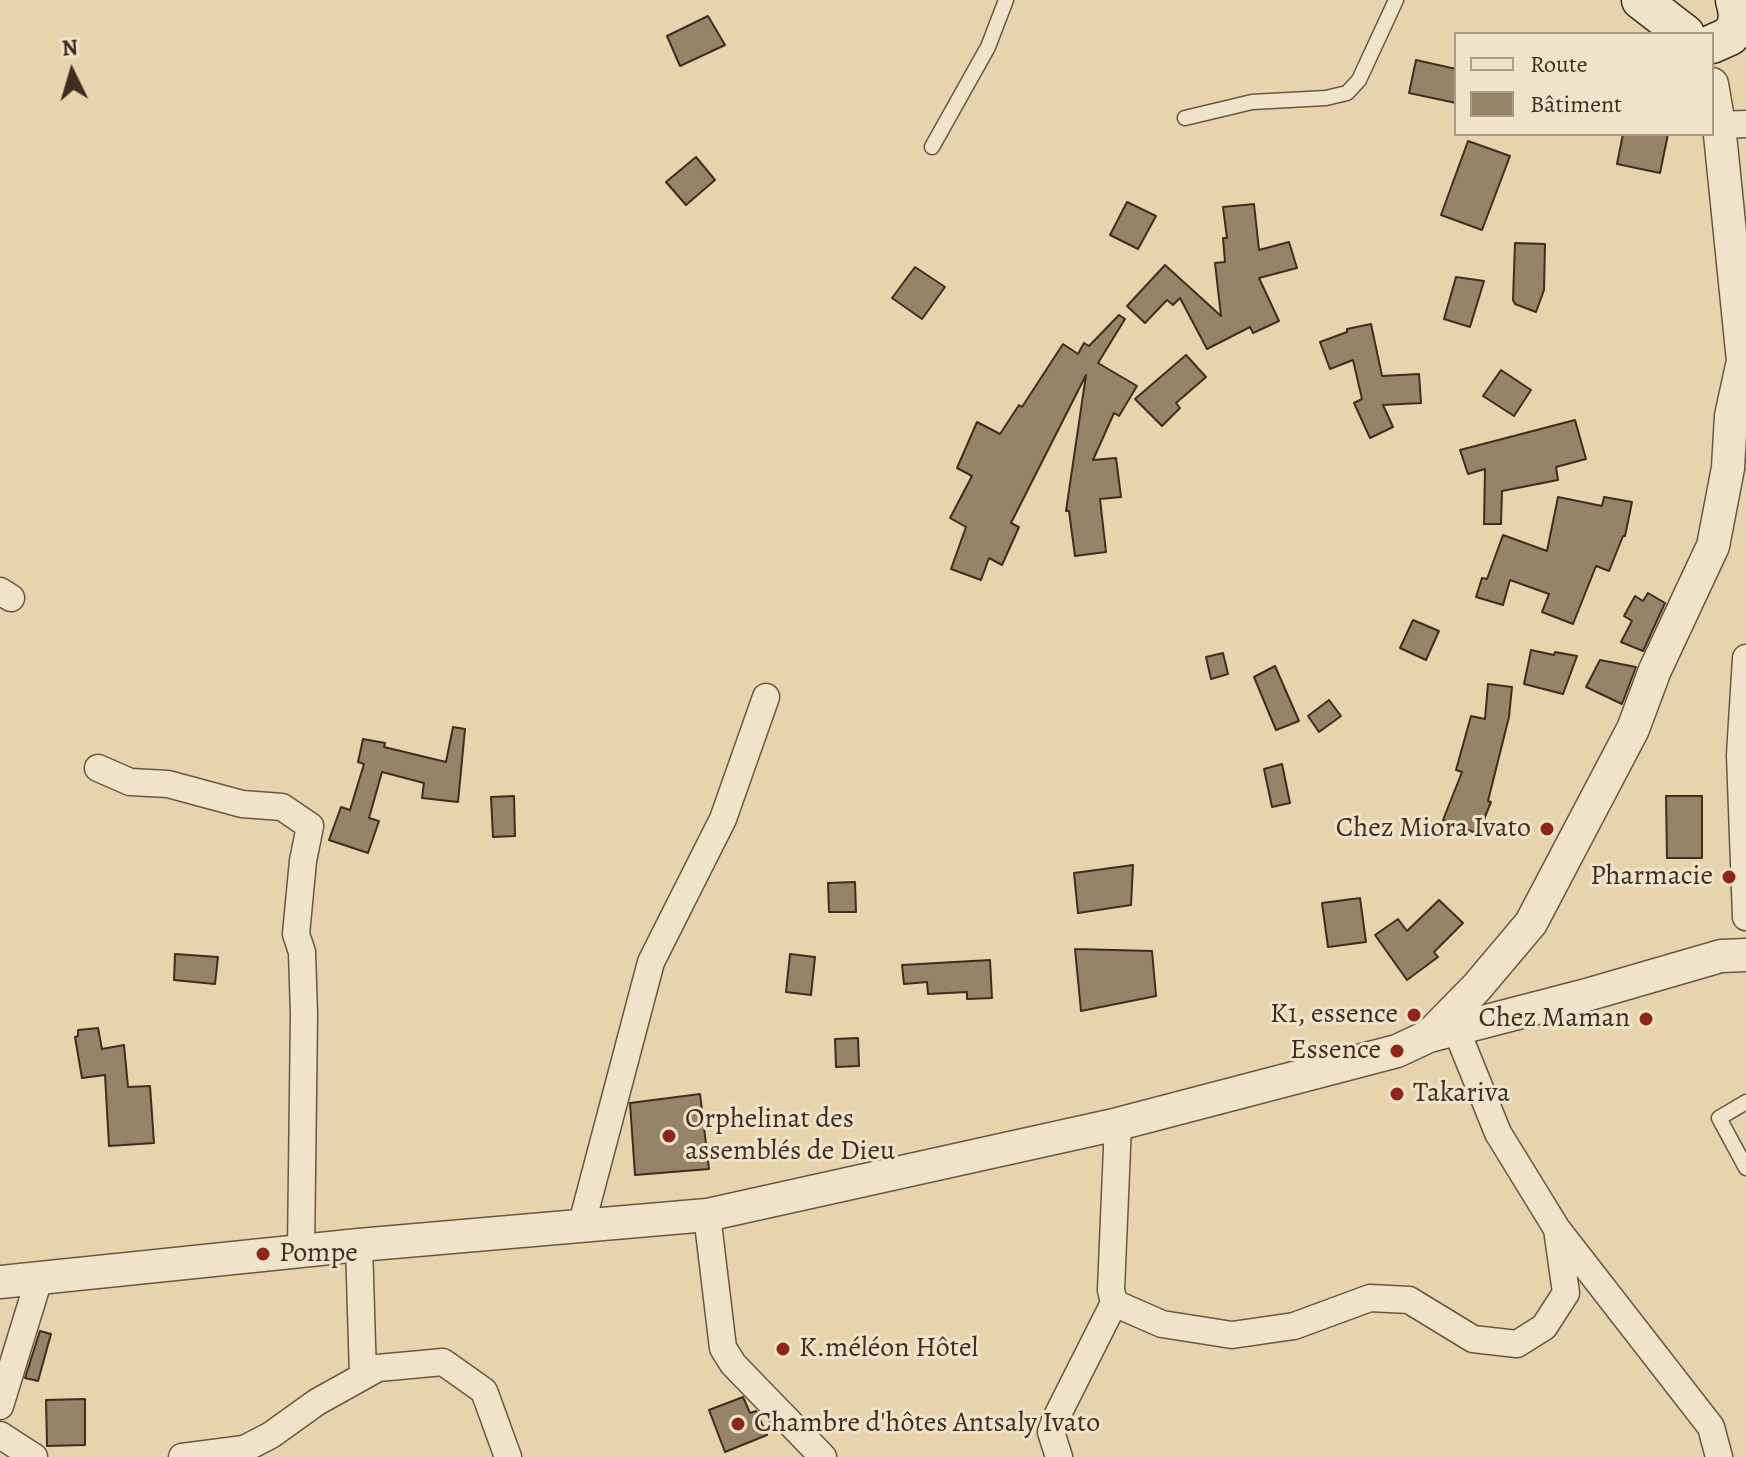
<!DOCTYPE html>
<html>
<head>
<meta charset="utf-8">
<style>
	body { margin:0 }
	#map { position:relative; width:1746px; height:1457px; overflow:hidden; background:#e6d4ac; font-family:Alegreya,serif }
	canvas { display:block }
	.legend { position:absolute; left:1454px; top:32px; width:260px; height:104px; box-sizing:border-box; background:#efe3c9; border:2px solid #a99a86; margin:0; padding:10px 14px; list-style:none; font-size:24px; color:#3f2d21 }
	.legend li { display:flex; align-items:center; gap:16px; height:40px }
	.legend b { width:40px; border:2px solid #a99a86 }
	.north { position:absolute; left:32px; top:32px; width:80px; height:80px; -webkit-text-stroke:6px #efe3c9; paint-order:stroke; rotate:355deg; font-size:22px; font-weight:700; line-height:32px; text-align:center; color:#3f2d21 }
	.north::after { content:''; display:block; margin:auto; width:28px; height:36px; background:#3f2d21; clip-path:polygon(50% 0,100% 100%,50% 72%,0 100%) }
</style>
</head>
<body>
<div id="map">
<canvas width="1746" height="1457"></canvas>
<ul class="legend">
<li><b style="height:10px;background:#efe3c9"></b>Route</li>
<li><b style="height:22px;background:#968469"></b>Bâtiment</li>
</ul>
<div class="north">N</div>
</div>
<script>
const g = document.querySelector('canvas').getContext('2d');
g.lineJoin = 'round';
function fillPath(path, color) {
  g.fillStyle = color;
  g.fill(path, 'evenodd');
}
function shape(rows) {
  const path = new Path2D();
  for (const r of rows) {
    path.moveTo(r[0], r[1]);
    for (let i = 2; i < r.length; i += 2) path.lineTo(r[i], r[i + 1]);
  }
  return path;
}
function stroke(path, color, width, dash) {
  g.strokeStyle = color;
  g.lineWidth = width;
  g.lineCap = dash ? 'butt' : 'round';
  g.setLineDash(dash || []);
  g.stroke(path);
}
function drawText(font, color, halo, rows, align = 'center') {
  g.font = font + ' Alegreya,serif';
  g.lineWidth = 6;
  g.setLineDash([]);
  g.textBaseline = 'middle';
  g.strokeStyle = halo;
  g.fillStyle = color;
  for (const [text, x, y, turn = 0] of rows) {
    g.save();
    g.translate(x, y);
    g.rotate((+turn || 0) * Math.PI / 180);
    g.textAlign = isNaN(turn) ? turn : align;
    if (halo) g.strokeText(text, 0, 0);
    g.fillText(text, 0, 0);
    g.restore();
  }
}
const building = shape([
	[708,16,725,45,680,66,667,36,708,16],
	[1416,60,1456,69,1456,103,1409,93,1416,60],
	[1623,134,1668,134,1660,173,1617,164,1623,134],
	[1468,141,1510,156,1482,230,1441,215,1468,141],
	[696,157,715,180,686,205,666,182,696,157],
	[1127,202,1156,216,1138,249,1110,235,1127,202],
	[1254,204,1259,250,1289,242,1297,268,1259,278,1279,321,1253,333,1250,327,1207,349,1180,298,1173,305,1167,300,1145,323,1127,306,1165,265,1221,316,1215,263,1225,262,1223,238,1227,238,1223,207,1254,204],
	[1515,243,1545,244,1544,290,1536,312,1515,304,1513,300,1515,243],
	[915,267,945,287,922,319,892,298,915,267],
	[1456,277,1484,281,1470,327,1444,319,1456,277],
	[1119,315,1125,319,1098,363,1137,386,1119,416,1114,413,1093,460,1116,458,1121,497,1100,499,1106,552,1075,556,1069,511,1066,511,1086,375,1011,523,1019,527,1002,565,989,558,981,580,951,569,966,527,950,518,972,476,957,468,977,422,1000,434,1019,405,1022,407,1063,344,1078,354,1084,343,1089,346,1119,315],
	[1371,324,1382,376,1419,374,1421,403,1383,405,1393,427,1370,438,1354,403,1362,399,1353,360,1330,369,1320,342,1347,332,1347,329,1371,324],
	[1186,355,1206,377,1176,403,1180,408,1162,426,1135,399,1186,355],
	[1501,370,1531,390,1514,416,1483,396,1501,370],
	[1575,420,1586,459,1556,467,1558,480,1502,491,1501,524,1484,524,1485,469,1468,474,1460,450,1575,420],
	[1558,497,1602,506,1604,497,1632,502,1625,536,1623,536,1609,571,1596,566,1573,624,1542,612,1549,594,1510,580,1503,605,1476,597,1482,578,1487,579,1503,535,1547,551,1558,497],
	[1648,593,1665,603,1643,651,1621,642,1632,621,1624,616,1635,596,1643,601,1648,593],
	[1413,620,1439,631,1426,660,1400,648,1413,620],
	[1531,650,1554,655,1555,652,1577,656,1563,694,1524,684,1531,650],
	[1223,653,1228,674,1211,679,1206,657,1223,653],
	[1600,660,1636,667,1622,704,1586,687,1600,660],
	[1275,666,1299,721,1276,730,1254,677,1275,666],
	[1488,684,1512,687,1509,717,1488,801,1491,802,1478,834,1443,820,1462,772,1456,770,1471,716,1485,719,1488,684],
	[1329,700,1341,716,1319,732,1308,716,1329,700],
	[453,727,465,729,458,802,422,798,424,783,382,772,369,818,379,821,368,853,329,840,341,807,350,810,364,764,358,762,363,739,385,743,384,747,446,762,453,727],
	[1282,764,1290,803,1272,807,1264,769,1282,764],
	[514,796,515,836,493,837,491,797,514,796],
	[1666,796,1702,796,1702,858,1667,858,1666,796],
	[1133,865,1131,905,1078,913,1074,873,1133,865],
	[855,882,856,912,829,912,828,883,855,882],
	[1360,898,1366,942,1328,947,1322,903,1360,898],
	[1439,900,1463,923,1434,952,1438,957,1407,980,1375,935,1398,919,1407,931,1439,900],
	[1075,949,1152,951,1156,996,1081,1011,1075,949],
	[175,954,218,957,215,984,174,980,175,954],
	[790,954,815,957,811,995,786,992,790,954],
	[990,960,992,998,967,999,967,992,928,994,927,982,904,984,902,965,990,960],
	[98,1028,102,1049,124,1045,128,1087,150,1086,154,1143,109,1146,105,1075,82,1078,75,1037,78,1036,78,1030,98,1028],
	[858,1038,859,1066,836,1067,835,1039,858,1038],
	[700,1094,709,1169,635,1175,630,1103,700,1094],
	[40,1331,51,1334,38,1381,25,1378,40,1331],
	[743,1397,750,1413,756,1411,767,1435,725,1452,709,1410,743,1397],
	[85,1399,85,1445,47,1446,46,1400,85,1399]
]);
const service = shape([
	[1185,118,1252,102,1326,98,1347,93,1359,80,1396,0],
	[932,147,988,47,1006,0],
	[1746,1102,1719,1118,1746,1168]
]);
const minor = shape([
	[1719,125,1746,124],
	[0,591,11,598],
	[1746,658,1740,755,1746,917],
	[98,768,130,782,168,784,242,804,282,807,310,826,303,861,296,934,302,952,304,1014,301,1251],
	[1456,1029,1498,1133,1557,1229,1711,1427,1719,1457],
	[1118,1124,1111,1290,1114,1303,1162,1324,1232,1335,1294,1326,1370,1298,1409,1300,1473,1339,1517,1344,1544,1327,1566,1293,1557,1229],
	[707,1215,723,1348,733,1364,823,1457],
	[581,1227,651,962,723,819,766,697],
	[359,1245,363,1376],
	[0,1406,39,1279],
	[0,1435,34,1457],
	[182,1457,244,1449,271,1435,317,1402,378,1368,443,1362,484,1391,508,1457],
	[1059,1457,1051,1432,1055,1420,1114,1303]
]);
const tertiary = shape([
	[1429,1036,1477,987,1531,923,1633,729,1655,670,1713,546,1728,468,1731,416,1743,361,1719,125,1712,84],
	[0,1282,359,1245,707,1215,1118,1124,1397,1051,1429,1036,1583,996,1721,956,1746,955]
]);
const secondary = shape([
	[1641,0,1685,34],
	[1712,44,1730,36,1737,25,1738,13,1735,0]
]);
const markers = [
	[1547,829,8,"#8f2418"],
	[1729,877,8,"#8f2418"],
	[1414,1015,8,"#8f2418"],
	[1646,1019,8,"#8f2418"],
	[1397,1051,8,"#8f2418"],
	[1397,1094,8,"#8f2418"],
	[669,1136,8,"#8f2418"],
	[263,1254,8,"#8f2418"],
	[783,1349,8,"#8f2418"],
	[738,1424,8,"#8f2418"]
];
const poiNames = [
	["Chez Miora Ivato",1531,829],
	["Pharmacie",1713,877],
	["K1, essence",1398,1015],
	["Chez Maman",1630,1019],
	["Essence",1381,1051],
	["Takariva",1413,1094,"left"],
	["Orphelinat des",685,1120,"left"],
	["assemblés de Dieu",685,1152,"left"],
	["Pompe",279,1254,"left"],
	["K.méléon Hôtel",799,1349,"left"],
	["Chambre d'hôtes Antsaly Ivato",754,1424,"left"]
];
fillPath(building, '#968469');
stroke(building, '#3f2d21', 2);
stroke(service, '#695744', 17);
stroke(minor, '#695744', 29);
stroke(tertiary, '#695744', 35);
stroke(secondary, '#3f2d21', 41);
stroke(service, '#efe3c9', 14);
stroke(minor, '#efe3c9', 26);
stroke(tertiary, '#efe3c9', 32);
stroke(secondary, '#efe3c9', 38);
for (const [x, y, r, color] of markers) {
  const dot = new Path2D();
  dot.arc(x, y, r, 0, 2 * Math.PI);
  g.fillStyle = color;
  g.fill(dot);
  stroke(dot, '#efe3c9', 3);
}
drawText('28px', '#3f2d21', '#efe3c9', poiNames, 'right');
</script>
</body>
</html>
